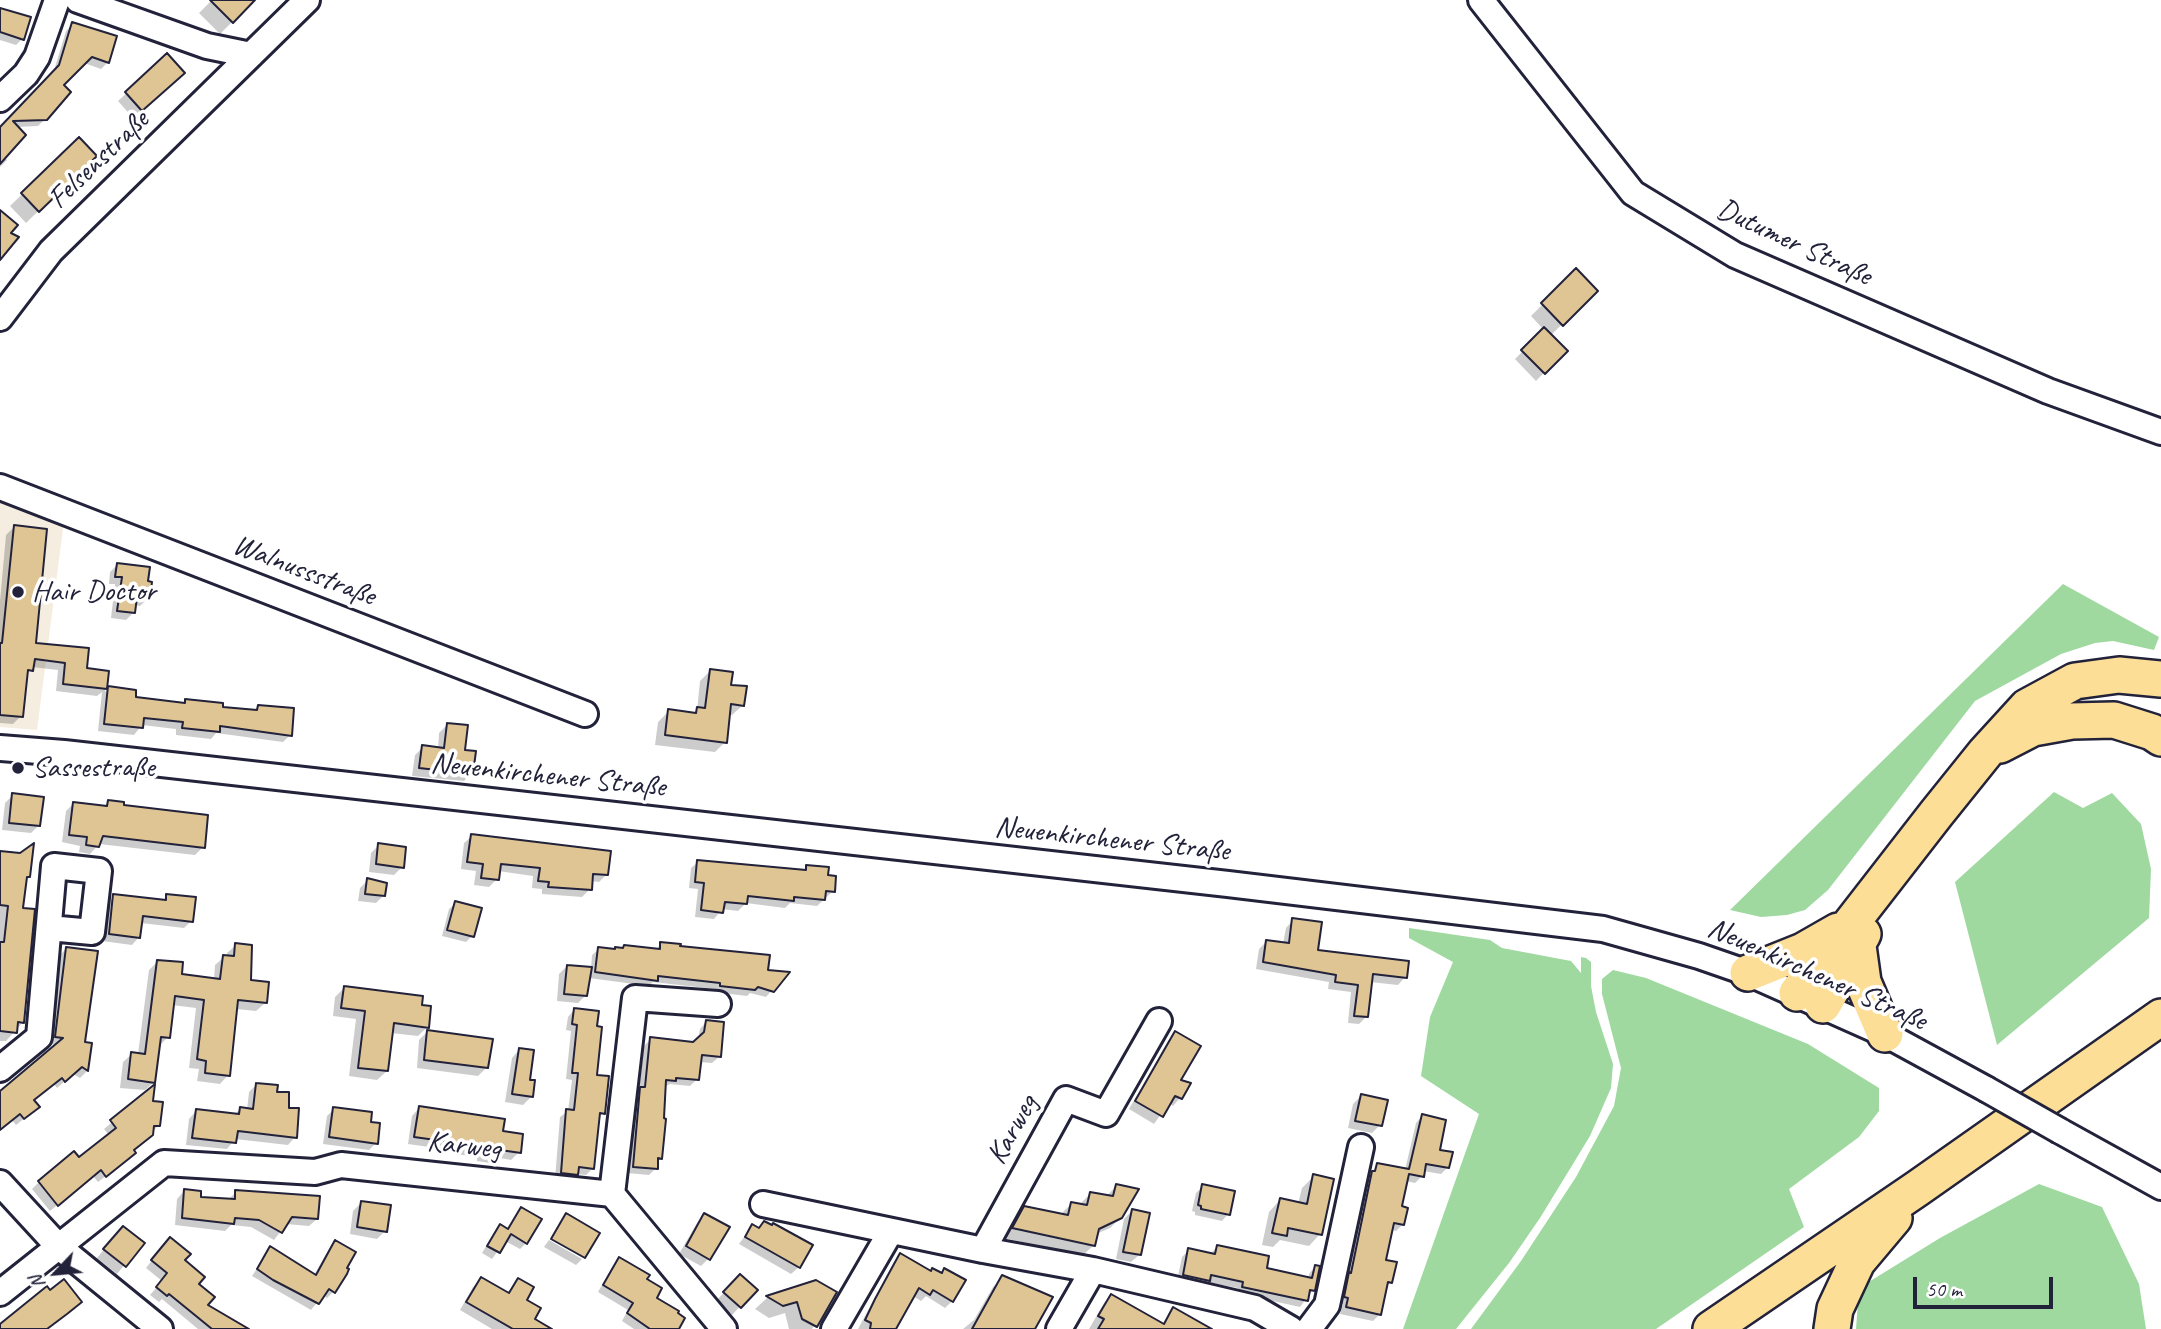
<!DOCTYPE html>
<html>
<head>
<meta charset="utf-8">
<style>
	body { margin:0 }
	#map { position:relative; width:2161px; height:1329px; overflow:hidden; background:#fff; font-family:Caveat,sans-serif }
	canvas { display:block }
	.north { position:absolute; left:21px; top:1238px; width:70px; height:70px; -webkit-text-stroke:5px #fff; paint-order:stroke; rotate:244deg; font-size:19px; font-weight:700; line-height:28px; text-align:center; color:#22223b }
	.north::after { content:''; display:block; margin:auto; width:24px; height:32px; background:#22223b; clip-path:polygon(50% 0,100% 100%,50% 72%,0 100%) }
	.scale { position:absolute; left:1913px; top:1277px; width:140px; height:32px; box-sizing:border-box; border:4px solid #22223b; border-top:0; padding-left:9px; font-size:21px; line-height:24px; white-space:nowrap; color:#22223b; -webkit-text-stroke:5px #fff; paint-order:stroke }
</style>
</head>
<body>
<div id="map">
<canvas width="2161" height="1329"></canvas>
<div class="north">N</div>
<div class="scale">50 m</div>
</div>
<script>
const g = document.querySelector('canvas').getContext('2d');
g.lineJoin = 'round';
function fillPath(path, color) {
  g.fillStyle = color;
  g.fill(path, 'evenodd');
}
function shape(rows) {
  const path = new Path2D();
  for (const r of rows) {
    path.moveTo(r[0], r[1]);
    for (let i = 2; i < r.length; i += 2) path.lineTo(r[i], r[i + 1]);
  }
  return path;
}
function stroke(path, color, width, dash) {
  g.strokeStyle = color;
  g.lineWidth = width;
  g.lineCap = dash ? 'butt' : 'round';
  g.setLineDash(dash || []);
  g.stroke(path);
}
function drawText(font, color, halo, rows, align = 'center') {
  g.font = font + ' Caveat,sans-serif';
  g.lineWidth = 7;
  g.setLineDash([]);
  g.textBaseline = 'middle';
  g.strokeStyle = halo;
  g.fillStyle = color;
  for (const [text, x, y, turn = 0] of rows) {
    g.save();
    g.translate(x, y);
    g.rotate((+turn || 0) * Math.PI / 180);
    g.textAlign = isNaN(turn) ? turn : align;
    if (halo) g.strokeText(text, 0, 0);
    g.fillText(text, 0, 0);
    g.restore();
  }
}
const built = shape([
	[0,492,64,521,37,730,0,727]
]);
const green = shape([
	[2063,584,2159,637,2154,650,2113,641,2095,643,2061,654,1975,701,1828,890,1805,910,1787,915,1761,917,1730,910],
	[2054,792,2083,808,2112,793,2141,824,2151,869,2149,918,1997,1045,1955,882],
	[1409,928,1490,940,1502,948,1571,961,1581,973,1581,957,1586,958,1591,962,1591,986,1596,1012,1613,1064,1611,1088,1590,1136,1540,1218,1509,1263,1456,1329,1403,1329,1479,1114,1421,1076,1430,1017,1453,962,1409,938],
	[1613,970,1646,978,1808,1044,1879,1088,1879,1111,1859,1137,1789,1189,1804,1227,1656,1329,1471,1329,1521,1261,1576,1177,1614,1106,1621,1068,1602,994,1602,979],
	[2039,1184,2102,1207,2139,1284,2146,1329,1856,1329,1859,1288,1940,1238]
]);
const shadow = shape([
	[212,0,254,0,220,34,199,13],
	[0,9,22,39,16,45,0,40],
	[73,24,108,62,101,69,84,63,61,85,45,119,38,126,16,127,4,157,7,160,0,167,0,129,53,74,66,31],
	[167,56,175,80,133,118,118,101],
	[79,139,95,156,26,223,10,206],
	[1576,271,1596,291,1550,336,1565,351,1536,381,1515,359,1544,330,1531,316],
	[14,527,34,645,85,669,107,672,105,692,109,688,134,698,183,704,186,701,253,712,259,706,290,735,283,742,216,733,211,739,176,735,176,729,142,725,134,735,98,731,102,692,97,696,56,691,58,670,32,667,25,676,21,716,13,724,0,723,0,601,6,535],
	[117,565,148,598,140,606,134,605,133,613,126,620,111,618,115,584,109,584,110,572],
	[710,671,729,686,743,705,732,715,728,715,725,742,715,752,655,745,658,722,669,711,693,714,697,711,700,681],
	[447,725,463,751,472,773,464,781,412,776,415,755,423,747,438,749,439,733],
	[13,795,39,825,31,833,2,830,5,803],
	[109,802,122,807,203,847,195,855,99,844,90,854,79,852,80,846,62,842,66,811,73,804,103,807],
	[472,836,606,875,599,882,591,881,590,889,582,897,542,894,542,889,532,888,533,876,498,871,497,879,489,887,474,885,476,871,461,869,464,843],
	[379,845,402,867,394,875,369,872,371,853],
	[0,853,28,876,24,880,21,910,23,1022,6,1041,0,1041],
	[698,862,802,872,807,866,826,877,833,891,817,906,790,903,785,908,746,903,738,911,722,909,714,919,695,917,698,889,689,888,691,868],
	[368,880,384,895,376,903,358,901,360,888],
	[114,896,161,902,167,896,191,921,184,928,141,923,139,937,132,945,102,941,107,904],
	[456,903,472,936,466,942,442,936,449,909],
	[1293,920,1316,952,1405,977,1398,985,1370,982,1366,1017,1359,1024,1348,1023,1351,992,1328,989,1329,982,1256,969,1259,949,1266,942,1283,944,1286,928],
	[661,944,766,971,772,990,766,997,750,993,747,996,714,992,715,989,653,982,649,986,589,978,586,995,578,1003,557,1001,559,974,567,966,591,969,592,955,599,949,655,950],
	[236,945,250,982,265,1003,256,1011,236,1009,228,1075,220,1084,197,1081,199,1069,189,1068,196,1008,172,1005,168,1037,159,1046,154,1082,145,1090,120,1088,123,1062,132,1054,138,1054,149,970,158,961,180,976,214,980,215,965,224,957,227,957,227,953],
	[66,949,83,1044,90,1045,87,1071,80,1078,73,1074,57,1088,54,1084,33,1101,30,1114,16,1125,12,1120,0,1129,0,1092,57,1045,49,1044,59,956],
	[344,988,420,1006,427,1027,418,1036,391,1033,387,1071,377,1080,349,1076,356,1019,333,1016,335,997],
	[574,1010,595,1077,603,1113,598,1118,593,1168,586,1175,577,1174,570,1181,555,1179,560,1117,568,1111,572,1080,566,1079,571,1031,566,1030,568,1017],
	[706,1022,719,1057,712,1063,699,1062,697,1079,690,1086,670,1084,664,1087,656,1168,649,1175,627,1173,633,1096,639,1090,644,1046,651,1039,694,1044,698,1040,700,1029],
	[427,1032,486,1068,478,1076,417,1068,419,1040],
	[1175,1033,1179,1081,1188,1084,1180,1098,1173,1106,1169,1103,1154,1124,1129,1109,1168,1041],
	[519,1050,531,1097,523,1105,505,1102,512,1058],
	[257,1084,275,1094,287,1109,295,1137,288,1145,235,1139,227,1149,186,1145,189,1119,196,1111,234,1115,240,1109,247,1110,249,1092],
	[153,1088,151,1102,158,1126,132,1151,127,1160,98,1182,93,1176,50,1211,32,1189,39,1182,79,1160,109,1135,104,1129],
	[1361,1096,1380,1125,1372,1133,1348,1128,1353,1104],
	[419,1108,501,1132,519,1152,511,1160,495,1157,490,1163,477,1161,477,1157,449,1153,450,1150,408,1144,412,1116],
	[334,1109,369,1123,376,1143,369,1150,323,1144,327,1116],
	[1422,1116,1448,1167,1441,1174,1423,1171,1422,1176,1415,1183,1406,1181,1400,1207,1403,1224,1396,1231,1390,1229,1384,1261,1391,1282,1385,1287,1380,1314,1373,1321,1340,1314,1343,1304,1338,1303,1343,1281,1346,1278,1366,1179,1378,1165,1405,1170,1416,1123],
	[1314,1176,1320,1234,1309,1246,1280,1240,1273,1247,1262,1245,1269,1212,1280,1200,1298,1204,1302,1188],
	[1116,1186,1121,1217,1110,1228,1096,1234,1094,1245,1083,1255,1003,1238,1014,1219,1025,1208,1060,1215,1071,1204,1080,1204,1090,1194,1106,1197],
	[1203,1186,1228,1214,1222,1221,1195,1215,1195,1212,1192,1211,1196,1193],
	[184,1191,199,1199,228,1200,236,1192,317,1219,309,1226,286,1224,274,1240,251,1227,231,1225,225,1231,175,1225,177,1199],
	[361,1203,385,1231,377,1239,350,1234,353,1211],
	[521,1209,526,1243,520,1249,505,1241,492,1259,482,1253,494,1233,500,1227,506,1230],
	[1132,1211,1139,1255,1131,1262,1116,1259,1124,1219],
	[566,1215,584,1256,551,1237],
	[704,1215,709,1258,701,1266,679,1254,697,1223],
	[752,1226,799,1267,791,1274,739,1244],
	[115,1236,142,1243,117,1274,97,1258],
	[549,1240,582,1259,576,1265,544,1247],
	[335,1242,334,1291,327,1298,323,1295,311,1310,252,1276,270,1249,314,1275,329,1249],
	[163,1246,183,1261,206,1306,246,1329,198,1329,162,1299,159,1302,150,1295,162,1281,146,1268],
	[1217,1247,1265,1269,1308,1278,1309,1274,1315,1267,1313,1290,1300,1307,1237,1293,1238,1288,1206,1282,1202,1286,1177,1281,1182,1257,1189,1250,1210,1254],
	[901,1255,930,1272,941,1274,945,1270,952,1301,945,1308,926,1296,921,1301,913,1296,894,1329,858,1329,894,1262],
	[620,1259,645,1280,654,1298,677,1329,634,1329,622,1321,628,1310,598,1292,613,1266],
	[1003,1277,1030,1329,963,1329,974,1320,993,1287],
	[481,1279,506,1294,518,1280,532,1319,532,1329,492,1329,460,1310,473,1287],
	[816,1282,834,1293,812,1329,789,1329,785,1313,769,1318,755,1309,767,1298],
	[732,1284,755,1290,732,1315,716,1301],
	[1111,1296,1132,1329,1089,1329,1104,1303]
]);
const building = shape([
	[210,0,255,0,233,23,210,0],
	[0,8,31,17,24,40,0,32,0,8],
	[72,22,117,36,109,63,92,57,64,85,71,92,47,120,13,121,26,135,0,164,0,127,59,65,72,22],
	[167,53,185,73,142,111,125,92,167,53],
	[79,137,97,156,39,212,21,193,79,137],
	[0,210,18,225,11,233,19,237,0,260,0,210],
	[1576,268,1598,291,1563,326,1541,303,1576,268],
	[1544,327,1568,351,1545,374,1521,350,1544,327],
	[14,525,47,529,36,643,89,648,87,668,109,671,107,689,63,684,65,663,35,659,33,671,28,670,23,717,0,715,0,643,2,643,14,525],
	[117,563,150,567,148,581,152,582,150,599,137,597,135,613,117,611,122,577,115,577,117,563],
	[710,669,733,672,731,685,747,686,744,706,731,704,727,743,665,735,668,709,696,713,697,707,705,708,710,669],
	[108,686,136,690,136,697,185,703,185,699,223,703,223,707,257,710,258,705,294,708,292,736,220,726,220,732,182,728,183,722,144,718,143,728,104,724,108,686],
	[447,723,468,725,465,750,476,751,473,774,419,768,422,745,444,748,447,723],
	[12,793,44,797,40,826,9,823,12,793],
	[108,800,124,802,124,805,208,815,205,848,103,836,99,847,86,845,87,837,69,835,73,802,107,806,108,800],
	[471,834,611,851,608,875,593,874,592,890,548,887,549,882,538,881,540,868,501,864,499,880,481,878,483,864,467,862,471,834],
	[34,843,30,877,27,877,23,908,35,909,24,1023,18,1022,17,1033,0,1031,0,942,4,942,8,906,0,905,0,851,20,853,34,843],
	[378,843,406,847,404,868,376,864,378,843],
	[697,860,806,870,806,865,829,867,828,875,836,876,835,892,826,891,825,900,794,897,794,901,748,896,747,904,725,902,723,913,701,910,704,883,695,882,697,860],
	[367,878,387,883,385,896,365,894,367,878],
	[113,894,166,900,166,894,196,897,193,922,143,916,140,938,109,934,113,894],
	[455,901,482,908,474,937,447,930,455,901],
	[1292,918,1322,922,1318,950,1409,961,1407,978,1373,974,1368,1017,1354,1016,1358,985,1335,982,1336,975,1263,962,1266,940,1289,943,1292,918],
	[660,942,681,944,680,946,770,955,768,970,790,972,774,992,758,987,755,990,720,986,720,983,658,976,658,981,595,972,598,947,615,949,615,947,623,948,624,945,660,949,660,942],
	[235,943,252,945,251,980,269,982,267,1003,238,1000,230,1076,205,1073,206,1061,197,1059,204,1000,175,996,170,1038,161,1037,155,1083,128,1079,131,1052,145,1054,157,960,183,962,182,974,220,979,223,955,234,956,235,943],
	[66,947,98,951,85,1042,92,1043,88,1071,82,1067,65,1082,62,1078,34,1100,40,1107,24,1119,20,1114,0,1130,0,1091,63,1038,55,1037,66,947],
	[567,965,592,967,587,996,564,994,567,965],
	[344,986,423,996,422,1005,431,1006,429,1028,394,1023,388,1071,358,1068,365,1011,341,1008,344,986],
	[574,1008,599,1011,597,1026,602,1027,597,1075,609,1076,605,1114,600,1113,594,1169,579,1167,578,1175,561,1173,566,1109,574,1110,578,1073,572,1073,577,1025,572,1024,574,1008],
	[706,1020,724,1022,721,1057,702,1055,699,1080,676,1078,676,1081,666,1080,664,1118,666,1119,662,1159,658,1158,658,1169,633,1167,640,1087,645,1087,650,1037,693,1042,704,1032,706,1020],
	[427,1030,493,1039,488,1068,424,1060,427,1030],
	[1175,1031,1201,1046,1181,1080,1191,1083,1182,1099,1175,1096,1163,1117,1135,1101,1175,1031],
	[519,1048,534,1050,530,1080,535,1080,533,1097,512,1094,519,1048],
	[256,1083,278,1085,277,1092,289,1092,289,1108,299,1108,297,1138,238,1131,236,1143,192,1138,196,1109,239,1114,240,1107,253,1109,256,1083],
	[155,1084,153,1101,163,1102,160,1126,154,1126,153,1135,134,1150,136,1153,106,1177,101,1170,58,1206,38,1181,74,1151,79,1157,116,1128,110,1120,155,1084],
	[1361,1094,1388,1100,1382,1126,1355,1121,1361,1094],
	[419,1106,505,1119,503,1131,523,1134,521,1153,500,1150,499,1156,483,1154,484,1150,456,1146,457,1143,414,1137,419,1106],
	[333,1107,372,1112,371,1122,380,1123,378,1144,329,1137,333,1107],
	[1422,1114,1446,1120,1440,1150,1453,1152,1449,1168,1426,1164,1424,1177,1409,1174,1402,1206,1408,1208,1404,1225,1394,1223,1386,1260,1397,1262,1392,1283,1388,1282,1381,1315,1346,1307,1348,1298,1344,1297,1349,1272,1351,1273,1372,1171,1375,1171,1377,1163,1409,1169,1422,1114],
	[1313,1174,1334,1179,1322,1235,1288,1228,1287,1236,1272,1233,1280,1198,1307,1204,1313,1174],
	[1116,1184,1139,1189,1122,1218,1099,1229,1095,1246,1012,1228,1024,1206,1068,1215,1071,1202,1087,1205,1090,1192,1113,1196,1116,1184],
	[1202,1184,1235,1191,1230,1215,1201,1209,1201,1206,1198,1205,1202,1184],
	[184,1189,201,1191,201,1197,235,1199,235,1190,320,1196,318,1219,292,1217,282,1233,259,1220,235,1218,234,1224,182,1218,184,1189],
	[361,1201,391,1205,387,1232,357,1227,361,1201],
	[521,1207,542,1219,527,1244,511,1234,500,1253,487,1246,500,1224,508,1229,521,1207],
	[1132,1209,1150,1213,1141,1255,1123,1252,1132,1209],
	[566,1213,600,1233,585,1258,551,1239,566,1213],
	[704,1213,730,1227,710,1260,686,1246,704,1213],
	[764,1221,772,1225,773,1223,813,1245,800,1268,745,1237,752,1224,759,1228,764,1221],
	[123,1226,145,1243,126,1267,103,1249,123,1226],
	[170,1237,191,1254,185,1260,205,1277,199,1284,215,1297,208,1305,249,1329,212,1329,169,1294,167,1296,156,1287,167,1273,151,1260,170,1237],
	[335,1240,356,1252,347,1268,349,1269,347,1274,335,1293,329,1289,319,1304,273,1280,257,1269,270,1246,316,1275,335,1240],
	[1217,1245,1269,1256,1267,1268,1312,1278,1315,1265,1320,1266,1315,1291,1310,1290,1308,1301,1242,1287,1243,1282,1211,1275,1210,1281,1183,1275,1188,1248,1215,1254,1217,1245],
	[900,1253,931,1271,932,1268,942,1273,944,1268,966,1280,953,1302,933,1290,930,1295,919,1288,896,1329,870,1329,871,1323,865,1320,875,1299,900,1253],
	[619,1257,650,1275,647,1279,662,1288,657,1298,679,1311,678,1313,685,1318,679,1329,650,1329,627,1313,633,1303,603,1285,619,1257],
	[740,1274,758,1290,741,1308,723,1292,740,1274],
	[1002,1275,1053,1297,1035,1329,972,1329,1002,1275],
	[481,1277,509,1293,518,1278,534,1287,527,1300,541,1308,535,1319,552,1329,513,1329,466,1302,481,1277],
	[64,1279,82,1302,67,1314,47,1329,0,1329,0,1324,47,1286,50,1290,64,1279],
	[816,1280,837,1292,817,1327,802,1319,797,1302,783,1306,766,1296,816,1280],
	[1111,1294,1164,1324,1173,1307,1212,1329,1098,1329,1104,1319,1098,1316,1111,1294]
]);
const minor = shape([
	[78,0,207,46,251,55],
	[1481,0,1633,193,1735,255,2048,391,2161,432],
	[0,99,26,74,37,57,57,0],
	[0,318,51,251,307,0],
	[0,487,585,714],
	[0,748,64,753,1228,884,1603,929,1699,956,1748,973,1885,1034,1986,1089],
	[0,1069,39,1037,54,866,99,871,92,932,49,928],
	[2060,1131,2161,1187],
	[0,1183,58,1246,160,1329],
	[612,1194,635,998,718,1004],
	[612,1194,724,1329],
	[763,1204,983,1250,1093,1270,1255,1308,1291,1329],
	[983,1250,1066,1099,1106,1114,1159,1021],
	[0,1293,164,1163,315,1172,341,1165,612,1194],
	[834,1329,891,1231],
	[1059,1329,1093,1270],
	[1309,1329,1327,1305,1361,1147]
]);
const highway = shape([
	[2000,745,2033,728,2072,721,2114,720,2152,732,2161,738],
	[1858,946,1863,982,1885,1034],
	[1748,973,1803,951,1838,931],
	[1797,993,1936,814,1985,753,2027,707,2075,681,2119,675,2161,679],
	[1823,1005,1863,934],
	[1711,1329,1918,1188,2161,1017],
	[1832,1329,1835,1309,1857,1262,1894,1218]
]);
const minorBridge = shape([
	[1986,1089,2060,1131]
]);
const markers = [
	[18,592,7,"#22223b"],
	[18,768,7,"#22223b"]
];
const streetNames = [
	["Felsenstraße",99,160,-44],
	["Dutumer Straße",1794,243,25],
	["Walnussstraße",304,571,21],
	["Neuenkirchener Straße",548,776,6],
	["Neuenkirchener Straße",1112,840,6],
	["Neuenkirchener Straße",1817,975,24],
	["Karweg",1013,1130,-61],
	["Karweg",464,1146,6]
];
const poiNames = [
	["Hair Doctor",32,592],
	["Sassestraße",32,768]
];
fillPath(built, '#f5eddf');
fillPath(green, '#9fd9a0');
fillPath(shadow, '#0003');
fillPath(building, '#dfc494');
stroke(building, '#22223b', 2);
stroke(minor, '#22223b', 30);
stroke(highway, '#22223b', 40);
stroke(minor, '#fff', 24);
stroke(highway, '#fcde96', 35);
stroke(minorBridge, '#22223b', 30, []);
stroke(minorBridge, '#fff', 24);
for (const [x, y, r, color] of markers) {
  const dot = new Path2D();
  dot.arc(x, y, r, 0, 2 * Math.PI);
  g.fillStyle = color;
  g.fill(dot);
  stroke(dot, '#fff', 2.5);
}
drawText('30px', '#22223b', '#fff', streetNames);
drawText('30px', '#22223b', '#fff', poiNames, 'left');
</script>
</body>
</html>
